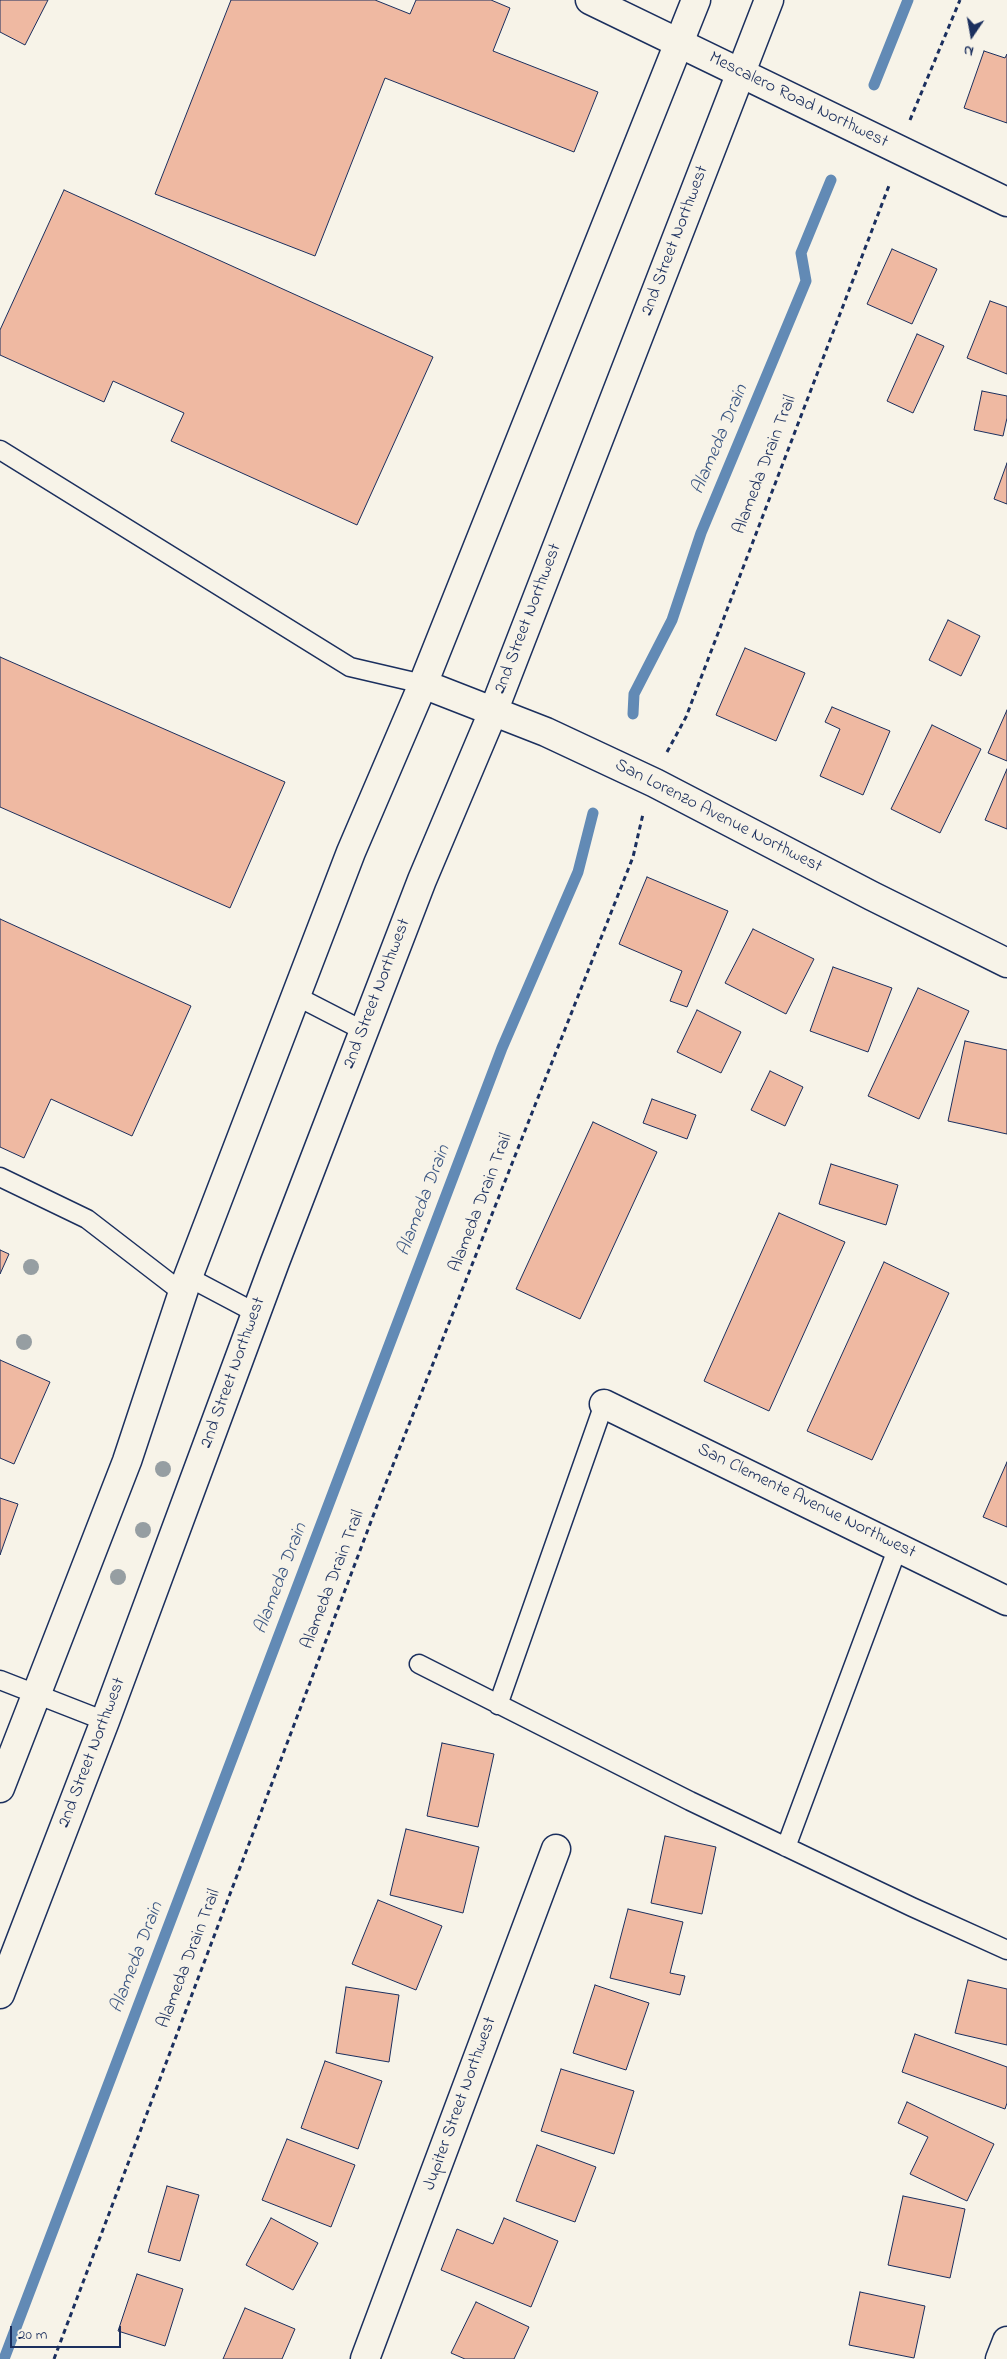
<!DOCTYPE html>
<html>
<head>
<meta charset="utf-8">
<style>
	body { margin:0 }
	#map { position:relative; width:1007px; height:2359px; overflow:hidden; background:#f7f3e8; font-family:"Indie Flower",sans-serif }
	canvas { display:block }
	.north { position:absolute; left:947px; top:10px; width:50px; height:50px; -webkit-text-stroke:4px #f7f3e8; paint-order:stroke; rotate:192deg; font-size:14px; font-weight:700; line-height:20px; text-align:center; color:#1b2f5e }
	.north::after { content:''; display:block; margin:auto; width:18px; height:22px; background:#1b2f5e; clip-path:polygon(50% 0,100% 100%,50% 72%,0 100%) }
	.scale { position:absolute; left:10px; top:2326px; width:111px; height:22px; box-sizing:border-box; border:2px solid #1b2f5e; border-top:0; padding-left:6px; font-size:15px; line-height:18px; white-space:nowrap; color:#1b2f5e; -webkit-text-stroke:4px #f7f3e8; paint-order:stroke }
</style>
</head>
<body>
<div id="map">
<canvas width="1007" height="2359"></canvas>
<div class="north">N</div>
<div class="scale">20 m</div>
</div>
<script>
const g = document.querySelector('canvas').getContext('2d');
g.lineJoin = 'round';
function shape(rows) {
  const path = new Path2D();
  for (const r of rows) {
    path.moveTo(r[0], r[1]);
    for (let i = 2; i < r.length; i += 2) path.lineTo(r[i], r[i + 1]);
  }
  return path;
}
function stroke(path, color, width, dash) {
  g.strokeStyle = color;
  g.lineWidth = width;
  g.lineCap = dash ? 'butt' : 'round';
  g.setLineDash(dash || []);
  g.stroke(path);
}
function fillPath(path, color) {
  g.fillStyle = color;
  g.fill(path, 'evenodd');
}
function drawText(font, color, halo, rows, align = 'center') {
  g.font = font + ' "Indie Flower",sans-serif';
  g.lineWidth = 4.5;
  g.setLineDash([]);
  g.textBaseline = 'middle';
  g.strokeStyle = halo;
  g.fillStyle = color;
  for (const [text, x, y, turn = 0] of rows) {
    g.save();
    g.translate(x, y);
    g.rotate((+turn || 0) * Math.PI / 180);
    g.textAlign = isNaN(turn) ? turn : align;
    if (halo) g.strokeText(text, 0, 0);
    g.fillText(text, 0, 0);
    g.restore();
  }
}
const stream = shape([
	[874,85,908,0],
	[633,714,634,694,672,620,701,533,806,281,801,253,831,180],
	[4,2359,502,1048,578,872,593,813]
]);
const building = shape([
	[0,0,48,0,25,45,0,32,0,0],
	[231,0,375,0,410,14,416,0,491,0,510,8,493,51,598,92,574,152,385,78,315,256,155,194,231,0],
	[984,51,1005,58,1007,54,1007,123,964,108,984,51],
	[64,190,433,357,357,525,171,441,184,413,113,381,104,402,0,355,0,330,64,190],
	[892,249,937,269,912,324,867,304,892,249],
	[990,301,1007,307,1007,374,967,358,990,301],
	[917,334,944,346,913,413,887,401,917,334],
	[982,391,1007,396,1007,418,1003,436,974,430,982,391],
	[1007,463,1007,504,994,499,1007,463],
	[948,620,980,636,961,676,929,660,948,620],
	[745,648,805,673,776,741,716,715,745,648],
	[0,657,285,782,230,908,0,807,0,657],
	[832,707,890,731,863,795,820,776,840,729,825,722,832,707],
	[1007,710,1007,761,988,753,1007,710],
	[932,725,981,749,940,833,891,809,932,725],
	[1007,769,1007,829,985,820,1007,769],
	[647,877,728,911,687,1007,670,1001,682,971,619,944,647,877],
	[0,919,191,1006,132,1136,51,1099,24,1158,0,1147,0,919],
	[753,929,814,959,786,1014,725,983,753,929],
	[833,967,892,988,868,1052,810,1031,833,967],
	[918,988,969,1011,919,1119,868,1096,918,988],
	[697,1010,741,1032,721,1073,677,1052,697,1010],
	[965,1041,1007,1050,1007,1134,948,1121,965,1041],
	[770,1071,803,1087,785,1126,751,1110,770,1071],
	[652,1099,696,1115,687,1139,643,1123,652,1099],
	[593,1122,657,1152,580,1319,516,1289,593,1122],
	[831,1164,898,1185,886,1225,819,1204,831,1164],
	[779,1213,845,1242,769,1411,704,1381,779,1213],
	[0,1250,9,1254,0,1274,0,1250],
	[884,1262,949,1293,872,1460,807,1431,884,1262],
	[0,1360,50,1382,14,1464,0,1458,0,1360],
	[1007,1462,1007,1527,983,1517,1007,1462],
	[0,1498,18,1504,0,1555,0,1498],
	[442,1743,494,1754,478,1827,427,1816,442,1743],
	[406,1829,479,1847,463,1913,390,1895,406,1829],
	[665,1836,716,1847,702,1914,651,1903,665,1836],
	[378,1900,442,1926,416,1990,352,1964,378,1900],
	[628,1909,683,1922,670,1973,685,1976,680,1995,610,1978,628,1909],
	[968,1980,1007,1989,1007,2045,955,2033,968,1980],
	[595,1985,649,2003,626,2070,573,2053,595,1985],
	[346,1987,399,1995,389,2062,336,2053,346,1987],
	[915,2034,1007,2067,1007,2103,1005,2109,902,2072,915,2034],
	[325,2061,382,2081,358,2149,301,2128,325,2061],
	[561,2069,634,2091,614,2154,541,2131,561,2069],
	[907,2102,994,2144,967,2201,910,2174,928,2137,898,2123,907,2102],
	[287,2139,355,2165,331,2227,262,2200,287,2139],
	[537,2145,596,2167,575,2222,516,2201,537,2145],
	[167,2186,199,2195,180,2261,148,2252,167,2186],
	[903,2196,965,2209,950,2278,888,2265,903,2196],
	[271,2218,318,2243,293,2290,246,2265,271,2218],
	[504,2218,558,2241,531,2307,441,2270,457,2229,493,2244,504,2218],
	[137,2274,183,2289,165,2346,118,2331,137,2274],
	[860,2292,925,2306,914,2358,849,2345,860,2292],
	[476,2302,529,2327,514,2359,465,2359,451,2353,476,2302],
	[245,2308,295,2329,282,2359,223,2359,245,2308]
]);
const path = shape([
	[910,120,960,0],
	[667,752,686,717,890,183],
	[54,2359,378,1503,633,857,643,814]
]);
const lane = shape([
	[0,450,350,667,423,684],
	[296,996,364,1031],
	[0,1177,87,1219,183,1293],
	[188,1277,256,1313],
	[419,1664,690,1801,912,1907,1007,1950],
	[0,1680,105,1721],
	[498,1705,604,1404],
	[786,1847,898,1547]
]);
const street = shape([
	[590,0,1007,202],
	[423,684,546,732,655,783,872,896,1007,963],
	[604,1404,1007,1601],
	[365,2359,556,1849],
	[1000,2359,1007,2341]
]);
const primary = shape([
	[0,1788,127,1461,188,1277,351,852,423,684,696,0],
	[0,1994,105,1721,275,1262,422,880,493,712,769,0]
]);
const trees = [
	[31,1267],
	[24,1342],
	[163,1469],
	[143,1530],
	[118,1577]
];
const streetNames = [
	["Mescalero Road Northwest",798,101,26],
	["2nd Street Northwest",676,241,-69],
	["Alameda Drain Trail",766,465,-69],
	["2nd Street Northwest",529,619,-69],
	["San Lorenzo Avenue Northwest",718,817,27],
	["2nd Street Northwest",378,994,-69],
	["Alameda Drain Trail",482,1203,-69],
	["2nd Street Northwest",234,1373,-70],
	["San Clemente Avenue Northwest",806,1502,26],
	["Alameda Drain Trail",334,1580,-69],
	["2nd Street Northwest",93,1753,-69],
	["Alameda Drain Trail",190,1959,-69],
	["Jupiter Street Northwest",461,2104,-70]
];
const waterNames = [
	["Alameda Drain",721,440,-67],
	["Alameda Drain",425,1201,-69],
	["Alameda Drain",282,1579,-69],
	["Alameda Drain",138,1958,-69]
];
stroke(stream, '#628ab5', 11);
fillPath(building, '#efb9a2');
stroke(building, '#1b2f5e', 1);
stroke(lane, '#1b2f5e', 21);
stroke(street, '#1b2f5e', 31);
stroke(primary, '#1b2f5e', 31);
stroke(path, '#1b2f5e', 3, [5, 4]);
stroke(lane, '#f7f3e8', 18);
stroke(street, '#f7f3e8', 28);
stroke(primary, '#f7f3e8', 28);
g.fillStyle = '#969ea2';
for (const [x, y] of trees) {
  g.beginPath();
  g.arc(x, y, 8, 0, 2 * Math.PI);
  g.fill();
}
drawText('18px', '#1b2f5e', '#f7f3e8', streetNames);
drawText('italic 19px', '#395582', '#f7f3e8', waterNames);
</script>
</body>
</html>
